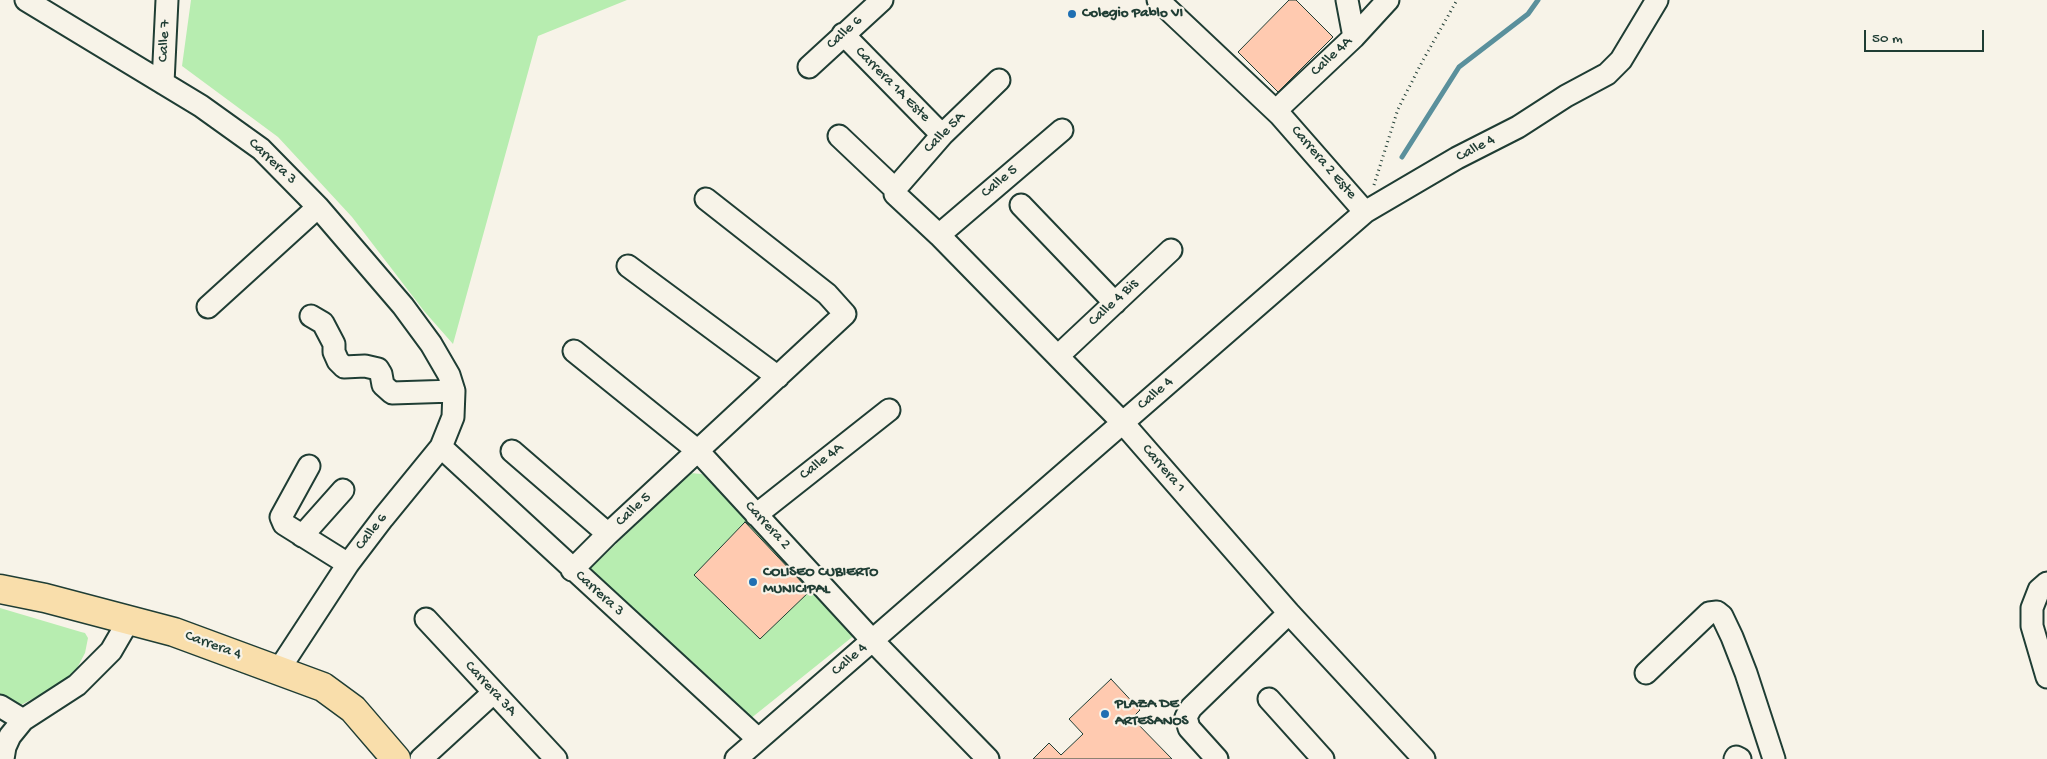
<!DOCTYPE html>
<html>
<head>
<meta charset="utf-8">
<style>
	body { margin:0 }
	#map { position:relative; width:2047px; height:759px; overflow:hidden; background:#f7f3e8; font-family:"Gochi Hand",sans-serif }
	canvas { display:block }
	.scale { position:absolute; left:1864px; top:30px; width:120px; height:22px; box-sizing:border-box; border:2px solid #1f3d34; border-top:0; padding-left:6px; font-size:15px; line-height:18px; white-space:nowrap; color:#1f3d34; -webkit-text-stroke:4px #f7f3e8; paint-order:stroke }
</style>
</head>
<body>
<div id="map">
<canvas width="2047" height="759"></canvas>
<div class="scale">50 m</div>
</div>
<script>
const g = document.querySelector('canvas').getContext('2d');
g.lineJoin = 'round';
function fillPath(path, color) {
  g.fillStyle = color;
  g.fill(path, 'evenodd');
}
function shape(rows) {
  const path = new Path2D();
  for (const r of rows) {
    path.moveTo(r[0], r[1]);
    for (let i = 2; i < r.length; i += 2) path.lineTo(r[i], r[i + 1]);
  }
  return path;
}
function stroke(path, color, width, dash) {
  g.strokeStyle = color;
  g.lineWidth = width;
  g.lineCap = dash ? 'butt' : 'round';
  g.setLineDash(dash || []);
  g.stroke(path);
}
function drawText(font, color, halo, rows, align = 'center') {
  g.font = font + ' "Gochi Hand",sans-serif';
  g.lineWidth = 4.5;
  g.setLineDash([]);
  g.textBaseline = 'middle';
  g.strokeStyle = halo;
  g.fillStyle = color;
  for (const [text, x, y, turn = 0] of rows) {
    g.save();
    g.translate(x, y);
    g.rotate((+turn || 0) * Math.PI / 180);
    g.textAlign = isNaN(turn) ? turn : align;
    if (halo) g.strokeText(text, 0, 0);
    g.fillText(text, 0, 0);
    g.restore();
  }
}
const green = shape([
	[191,0,627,0,538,36,453,344,424,311,352,217,278,137,182,66],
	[690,473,702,474,856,634,750,719,589,570],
	[0,608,81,632,85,633,88,638,85,653,76,670,61,684,19,706,0,697]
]);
const stream = shape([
	[1402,157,1459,67,1528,14,1538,0]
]);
const building = shape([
	[1289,0,1296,0,1333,37,1278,92,1238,52,1289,0],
	[745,522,810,591,760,639,694,575,745,522],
	[1111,679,1140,710,1132,718,1172,759,1033,759,1049,743,1061,755,1083,734,1069,719,1111,679]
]);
const path = shape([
	[1374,185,1398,109,1422,62,1457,0]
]);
const minor = shape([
	[26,0,201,106,261,149,318,207,403,306,431,344,449,375,454,391,453,417,441,447,383,518,348,564,278,671],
	[1158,0,1280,115,1365,212],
	[1347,0,1354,37],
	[843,34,942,135],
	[809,67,882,0],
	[163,83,167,0],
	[1280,115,1280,107,1285,102,1354,37,1388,0],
	[839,136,895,189],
	[895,189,895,194,939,235,1123,423,1289,613,1424,759],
	[895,189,942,135,999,80],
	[1021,205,1115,303],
	[939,235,1062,130],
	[628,266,778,377],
	[208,307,318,207],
	[311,316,323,323,334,344,334,352,338,361,344,367,365,366,378,369,381,374,383,385,392,393,454,391],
	[574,351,698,451,872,640,988,759],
	[1058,356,1171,250],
	[441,447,758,739],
	[512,451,608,534],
	[309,466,281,517,284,524,348,564],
	[756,515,889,410],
	[302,536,343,490],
	[572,570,608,534,845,314,827,294,706,199],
	[2047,583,2039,590,2032,608,2032,626,2047,677],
	[426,619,556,759],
	[1646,673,1709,613,1717,612,1722,616,1732,637,1746,673,1774,759],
	[1269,699,1323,759],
	[0,706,23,720],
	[3,759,5,747,10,736,23,720,77,685,111,651,129,620],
	[421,759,493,693],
	[736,759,1365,212,1457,158,1518,127,1566,96,1607,74,1621,60,1657,0],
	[1217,759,1189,728,1186,717,1191,708,1289,613],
	[1735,759,1736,757,1740,759]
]);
const major = shape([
	[0,589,45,598,174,632,323,687,353,709,396,759]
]);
const markers = [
	[1072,14,5,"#1f6fb2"],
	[753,582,5,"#1f6fb2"],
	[1105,714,5,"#1f6fb2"]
];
const poiNames = [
	["Colegio Pablo VI",1082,14],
	["COLISEO CUBIERTO",763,573],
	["MUNICIPAL",763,590],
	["PLAZA DE",1115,705],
	["ARTESANOS",1115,722]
];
const streetNames = [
	["Calle 6",845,33,-42],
	["Calle 7",165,41,-87],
	["Calle 4A",1332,57,-43],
	["Carrera 1A Este",892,85,45],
	["Calle 5A",945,133,-45],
	["Calle 4",1476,149,-28],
	["Carrera 3",272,162,43],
	["Carrera 2 Este",1323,163,49],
	["Calle 5",1000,182,-40],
	["Calle 4 Bis",1114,303,-43],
	["Calle 4",1156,394,-41],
	["Calle 4A",822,462,-38],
	["Carrera 1",1163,469,49],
	["Calle 5",634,510,-43],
	["Carrera 2",767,526,47],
	["Calle 6",372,532,-52],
	["Carrera 3",599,594,42],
	["Carrera 4",213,646,20],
	["Calle 4",850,660,-41],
	["Carrera 3A",490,689,47]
];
fillPath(green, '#b7edb0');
stroke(stream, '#5a909c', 5);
fillPath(building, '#ffcab0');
stroke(building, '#1f3d34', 1);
stroke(minor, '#1f3d34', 25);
stroke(major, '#1f3d34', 31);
stroke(path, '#1f3d34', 3, [1, 4]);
stroke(minor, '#f7f3e8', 21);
stroke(major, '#f9deab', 28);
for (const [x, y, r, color] of markers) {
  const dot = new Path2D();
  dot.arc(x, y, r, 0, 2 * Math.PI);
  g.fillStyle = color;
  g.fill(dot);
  stroke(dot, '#f7f3e8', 2);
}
drawText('bold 15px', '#1f3d34', '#f7f3e8', poiNames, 'left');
drawText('15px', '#1f3d34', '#f7f3e8', streetNames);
</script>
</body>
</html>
